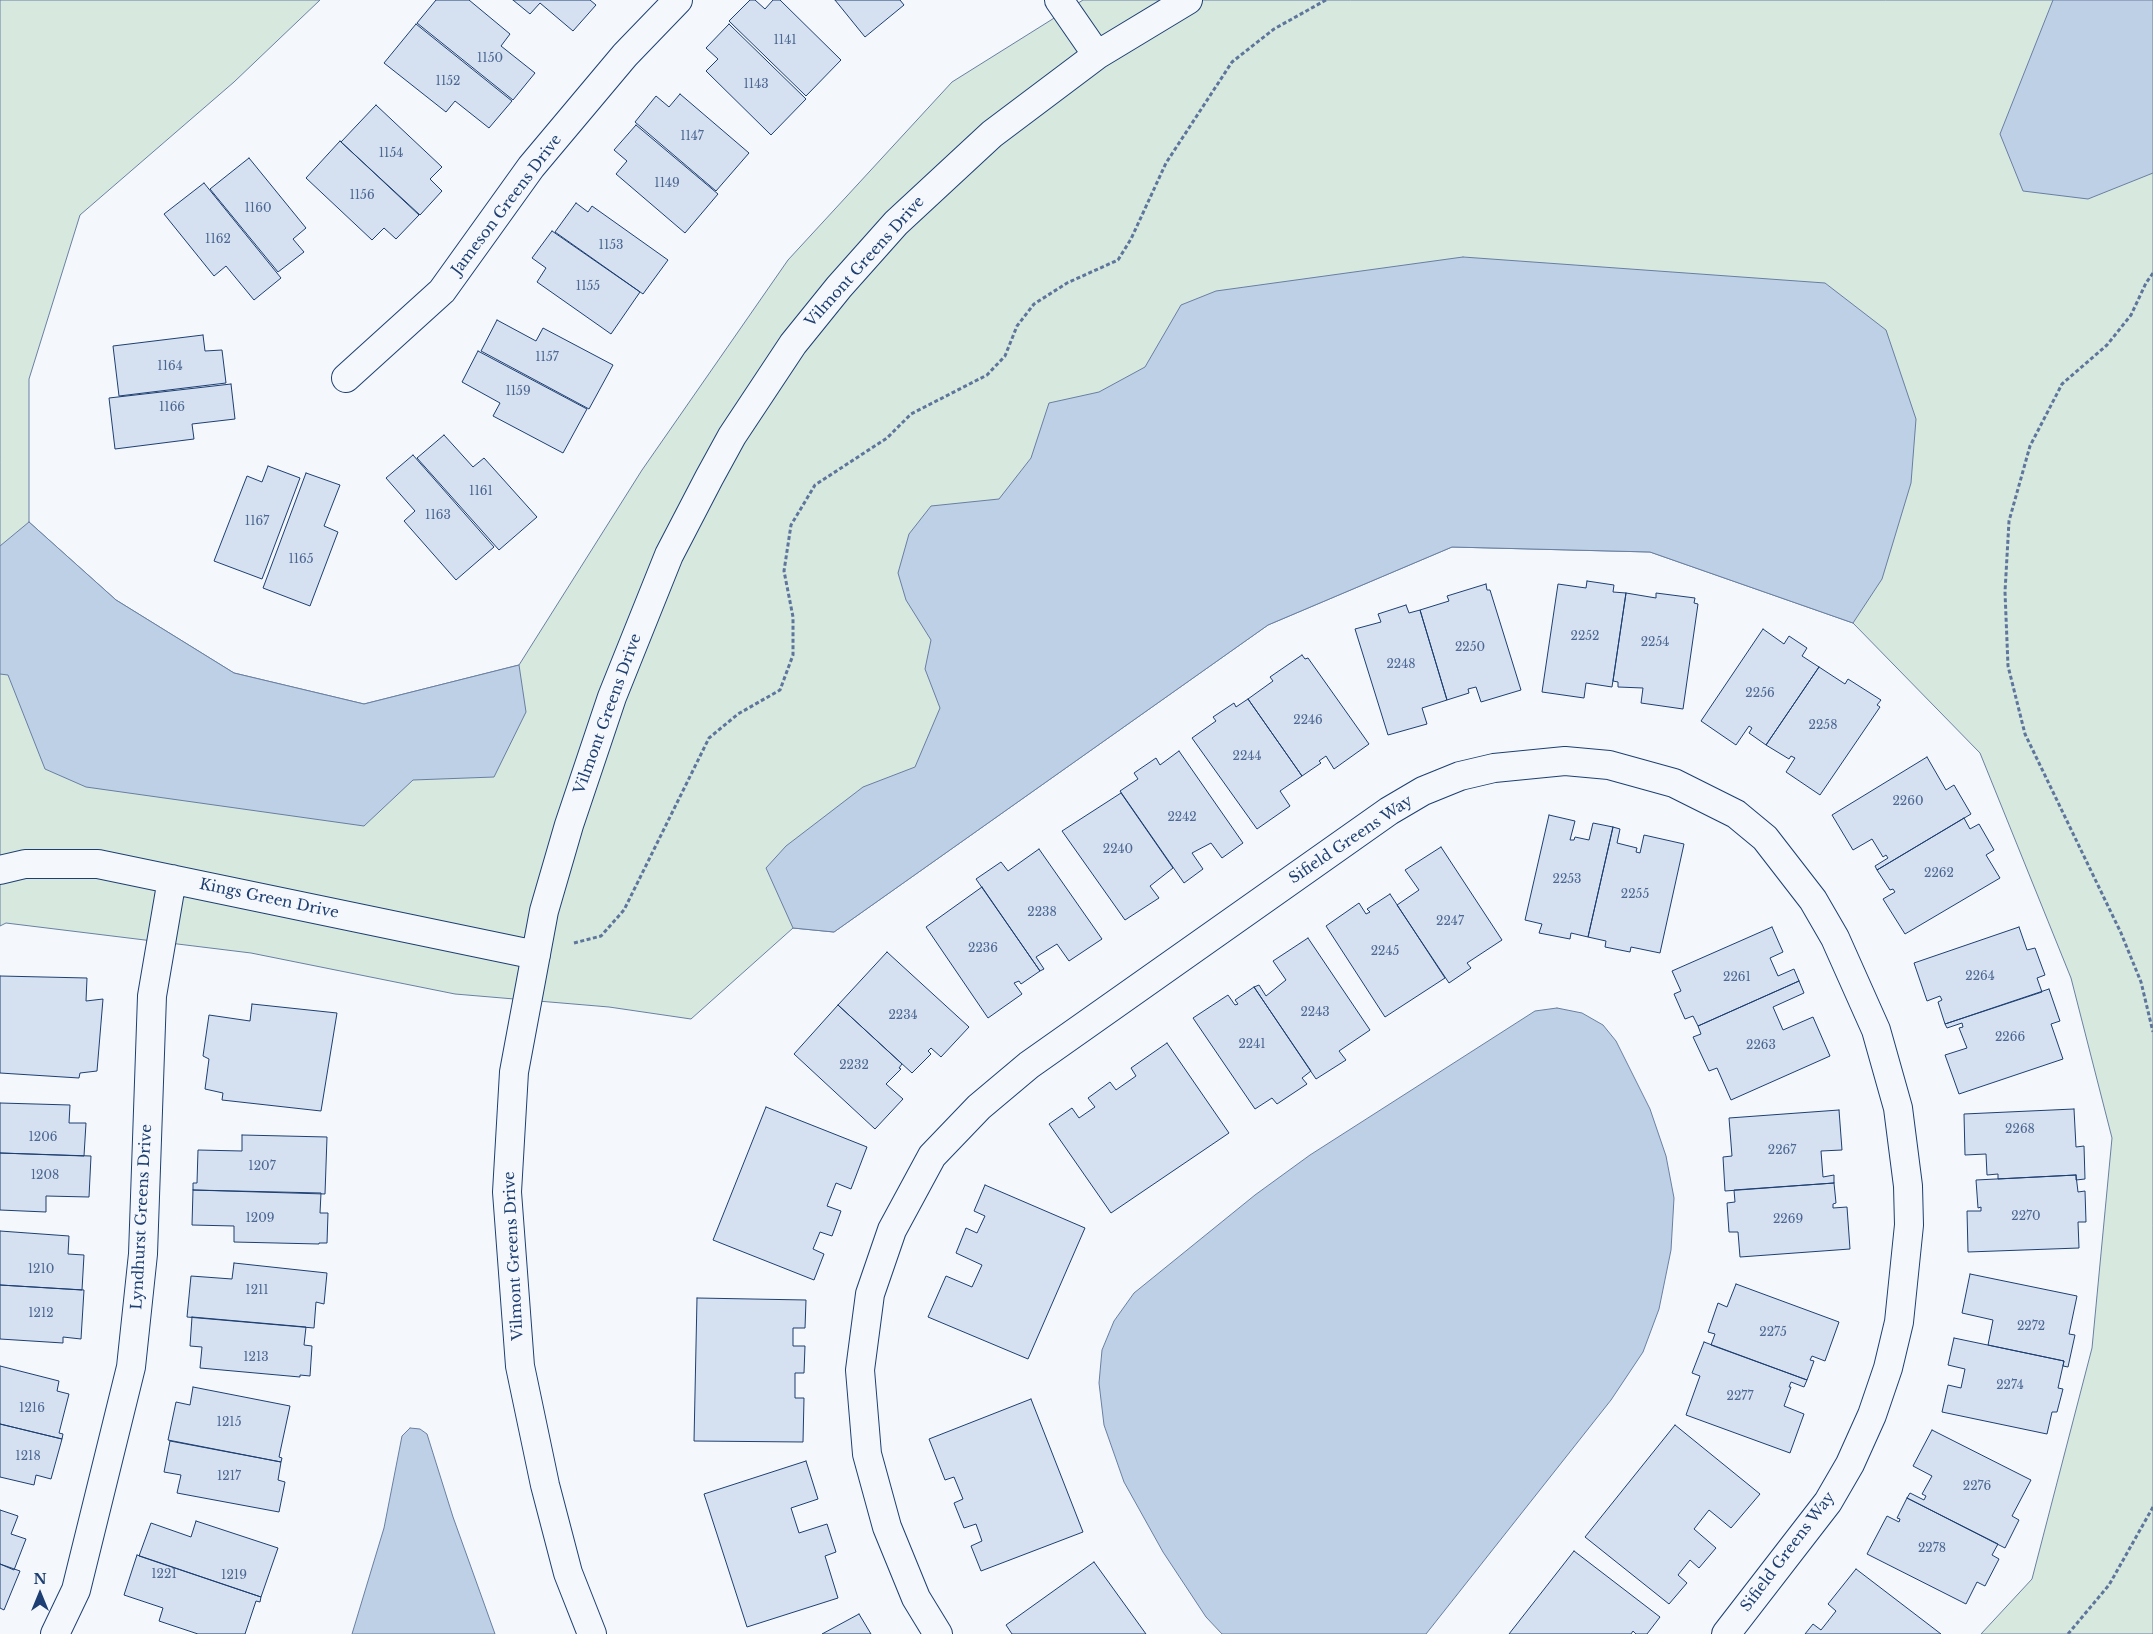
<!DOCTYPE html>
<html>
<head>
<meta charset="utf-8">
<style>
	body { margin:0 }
	#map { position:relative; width:2153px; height:1634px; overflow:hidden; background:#f4f7fb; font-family:"Libre Baskerville",serif }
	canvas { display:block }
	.north { position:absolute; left:15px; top:1569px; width:50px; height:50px; -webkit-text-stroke:4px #f4f7fb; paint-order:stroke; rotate:0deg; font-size:14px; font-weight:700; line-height:20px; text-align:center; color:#1d3f73 }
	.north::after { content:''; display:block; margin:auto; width:18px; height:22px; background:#1d3f73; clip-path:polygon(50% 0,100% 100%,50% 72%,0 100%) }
</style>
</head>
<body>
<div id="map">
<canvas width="2153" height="1634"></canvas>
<div class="north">N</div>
</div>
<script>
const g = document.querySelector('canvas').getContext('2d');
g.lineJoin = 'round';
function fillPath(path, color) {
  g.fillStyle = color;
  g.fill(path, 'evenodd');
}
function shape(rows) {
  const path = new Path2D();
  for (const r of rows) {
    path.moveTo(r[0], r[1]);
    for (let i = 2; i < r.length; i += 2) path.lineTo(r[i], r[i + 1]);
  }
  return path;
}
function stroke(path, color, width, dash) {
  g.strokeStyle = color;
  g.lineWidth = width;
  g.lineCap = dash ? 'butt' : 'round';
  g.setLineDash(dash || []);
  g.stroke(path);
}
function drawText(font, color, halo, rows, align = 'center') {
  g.font = font + ' "Libre Baskerville",serif';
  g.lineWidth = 4;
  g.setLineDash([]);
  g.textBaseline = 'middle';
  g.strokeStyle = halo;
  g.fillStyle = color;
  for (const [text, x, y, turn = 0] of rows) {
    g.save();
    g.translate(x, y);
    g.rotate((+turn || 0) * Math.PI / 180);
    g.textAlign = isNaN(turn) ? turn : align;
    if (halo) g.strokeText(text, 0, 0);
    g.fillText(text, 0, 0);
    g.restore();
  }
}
const green = shape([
	[0,0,320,0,234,82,80,215,29,379,29,522,116,600,234,673,364,704,519,665,642,470,788,260,952,82,1083,0,2153,0,2153,1634,1981,1634,2032,1579,2092,1348,2112,1138,2071,978,1980,753,1853,623,1650,552,1452,547,1268,625,834,932,793,928,691,1019,609,1007,455,994,251,953,6,923,0,926,0,0]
]);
const water = shape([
	[2053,0,2153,0,2153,173,2088,199,2023,191,2000,134,2053,0],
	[1463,257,1825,283,1886,330,1916,419,1911,483,1882,579,1853,623,1650,552,1452,547,1268,625,834,932,793,928,766,868,786,846,863,787,915,767,940,708,925,669,931,640,906,600,898,573,909,534,931,506,999,499,1031,458,1049,403,1099,392,1145,367,1181,305,1216,291,1463,257],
	[29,522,116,600,234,673,364,704,519,665,526,712,494,777,413,780,364,826,86,787,45,769,8,675,0,674,0,546,29,522],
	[1557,1008,1582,1013,1603,1025,1616,1041,1650,1109,1666,1156,1674,1198,1671,1250,1659,1309,1643,1352,1611,1400,1426,1634,1222,1634,1206,1617,1163,1552,1124,1482,1104,1425,1099,1383,1102,1350,1114,1321,1134,1293,1255,1195,1310,1155,1535,1011,1557,1008],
	[410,1428,420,1429,427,1434,453,1517,495,1634,352,1634,384,1528,402,1436,410,1428]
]);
const building = shape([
	[436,0,469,0,510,34,501,46,535,73,513,100,417,23,436,0],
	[513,0,590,0,596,5,573,31,540,3,530,14,513,0],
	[750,0,755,0,765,9,773,0,780,0,841,60,806,96,729,21,750,0],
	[835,0,900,0,904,5,865,37,835,0],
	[416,24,512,101,489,128,455,101,446,112,384,63,416,24],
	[729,24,806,99,771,135,706,71,718,59,706,48,729,24],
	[680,94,749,153,716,191,635,122,656,96,669,107,680,94],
	[376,105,442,167,430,179,442,191,420,215,341,142,376,105],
	[636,125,718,194,685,233,616,174,627,161,614,150,636,125],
	[340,141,419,215,396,239,384,228,372,240,306,178,340,141],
	[249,158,306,228,293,239,304,252,278,272,210,189,249,158],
	[204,183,281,278,254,300,226,266,214,276,164,214,204,183],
	[576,203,588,212,592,206,668,260,643,294,555,232,576,203],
	[552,231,640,292,611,334,537,282,546,268,532,258,552,231],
	[497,320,536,341,543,328,613,365,589,409,481,351,497,320],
	[203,335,205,351,222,350,226,383,119,396,113,346,203,335],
	[478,351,587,409,563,453,493,416,500,403,462,382,478,351],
	[231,384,235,419,192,424,194,439,115,449,109,398,231,384],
	[444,435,473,467,484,458,537,517,499,550,417,458,444,435],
	[413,455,494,547,456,580,404,521,415,511,386,478,413,455],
	[268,466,300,478,262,579,214,561,247,476,262,482,268,466],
	[306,473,340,485,324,526,338,532,310,606,263,588,306,473],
	[1587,581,1614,585,1613,592,1626,593,1612,687,1586,683,1584,698,1542,692,1558,584,1586,588,1587,581],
	[1486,584,1487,590,1490,590,1521,690,1481,702,1476,687,1468,689,1469,693,1447,700,1420,610,1449,601,1447,596,1486,584],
	[1626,593,1656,598,1656,593,1695,598,1694,603,1698,604,1683,709,1641,703,1643,688,1618,687,1618,682,1613,681,1626,593],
	[1406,605,1409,613,1420,610,1447,700,1422,708,1427,724,1388,735,1355,629,1381,622,1378,614,1406,605],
	[1763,629,1784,644,1789,636,1807,648,1802,656,1819,667,1766,745,1749,733,1752,728,1749,726,1736,745,1701,721,1763,629],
	[1302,655,1305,659,1308,658,1369,744,1334,769,1326,756,1319,761,1321,763,1302,776,1248,699,1273,681,1270,677,1302,655],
	[1819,667,1845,684,1848,679,1881,700,1877,705,1880,707,1820,795,1786,772,1795,758,1791,756,1789,759,1766,745,1819,667],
	[1248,699,1302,776,1280,791,1290,806,1257,829,1192,738,1216,721,1213,717,1234,703,1236,707,1248,699],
	[1179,751,1243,843,1222,858,1211,843,1192,853,1203,869,1184,883,1120,791,1138,779,1134,773,1156,758,1160,765,1179,751],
	[1927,757,1946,790,1954,785,1971,814,1877,870,1875,866,1888,858,1886,855,1883,857,1872,839,1853,850,1832,815,1927,757],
	[1121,793,1173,868,1150,886,1159,898,1125,920,1062,831,1121,793],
	[1549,815,1575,821,1570,840,1574,840,1575,837,1589,840,1593,823,1613,827,1588,937,1571,933,1570,939,1539,933,1542,924,1525,920,1549,815],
	[1964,818,1970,829,1979,824,1994,850,1986,855,2000,878,1905,934,1883,899,1895,892,1893,889,1890,890,1877,870,1964,818],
	[1613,827,1620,829,1617,843,1637,848,1636,852,1640,853,1644,835,1684,844,1660,953,1631,947,1630,952,1605,947,1606,941,1588,937,1613,827],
	[1441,847,1502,940,1467,963,1471,968,1449,983,1397,905,1419,890,1405,870,1441,847],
	[1039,849,1102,939,1069,961,1057,944,1036,957,1044,969,1040,971,976,879,1001,862,1008,871,1039,849],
	[982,887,1040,971,1021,984,1019,981,1014,983,1022,994,988,1018,926,927,982,887],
	[1390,894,1445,978,1385,1017,1326,926,1359,903,1366,914,1370,912,1367,909,1390,894],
	[1772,927,1783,952,1770,958,1778,976,1794,969,1799,981,1698,1026,1693,1016,1685,1019,1674,994,1681,991,1672,971,1772,927],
	[2019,927,2027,950,2035,948,2045,975,2037,978,2042,992,1945,1024,1938,1002,1942,1000,1940,996,1927,1001,1914,963,2019,927],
	[1308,938,1370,1030,1339,1051,1346,1060,1316,1079,1254,987,1259,985,1266,996,1286,980,1273,961,1308,938],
	[887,952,969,1027,941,1057,931,1048,928,1051,931,1054,912,1073,838,1005,887,952],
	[0,976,87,978,86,1001,103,999,97,1071,80,1073,79,1078,0,1073,0,976],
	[1799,981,1804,993,1773,1007,1783,1030,1813,1017,1830,1056,1731,1100,1717,1068,1709,1071,1693,1037,1701,1034,1698,1026,1799,981],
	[1254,987,1311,1071,1302,1078,1307,1084,1277,1104,1272,1098,1255,1109,1193,1018,1228,995,1235,1005,1238,1004,1235,1000,1254,987],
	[2049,989,2060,1021,2051,1024,2063,1059,1959,1094,1945,1055,1967,1048,1959,1028,1963,1027,1962,1023,1947,1028,1945,1024,2049,989],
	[252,1004,337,1013,321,1111,222,1100,223,1093,205,1089,209,1059,203,1056,209,1015,250,1021,252,1004],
	[838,1005,902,1064,899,1068,901,1069,886,1084,903,1099,875,1129,794,1054,838,1005],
	[1167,1043,1229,1133,1111,1213,1049,1124,1072,1108,1079,1118,1095,1107,1088,1098,1110,1082,1116,1090,1136,1076,1131,1068,1167,1043],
	[0,1103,70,1105,69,1123,86,1123,84,1156,0,1153,0,1103],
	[766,1107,867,1147,851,1189,836,1183,827,1206,841,1211,832,1236,820,1232,813,1249,824,1254,814,1280,713,1240,766,1107],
	[2074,1109,2076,1147,2084,1146,2085,1179,2076,1180,2076,1175,1998,1179,1998,1174,1987,1175,1986,1154,1965,1155,1964,1114,2074,1109],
	[1839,1110,1842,1150,1821,1151,1823,1177,1834,1175,1834,1183,1725,1191,1723,1157,1732,1156,1729,1118,1839,1110],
	[242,1135,327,1137,325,1194,193,1190,193,1183,197,1183,198,1150,242,1151,242,1135],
	[0,1153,91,1156,89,1197,46,1196,46,1212,0,1210,0,1153],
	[2076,1175,2078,1192,2085,1191,2086,1222,2078,1222,2079,1248,1968,1252,1967,1211,1981,1211,1981,1207,1978,1208,1976,1180,2076,1175],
	[1834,1183,1836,1203,1833,1204,1833,1208,1847,1207,1850,1249,1740,1257,1738,1232,1729,1232,1727,1203,1735,1202,1734,1190,1834,1183],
	[985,1185,1085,1228,1028,1359,928,1317,946,1276,972,1287,982,1265,956,1253,966,1228,977,1233,985,1216,974,1211,985,1185],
	[193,1190,321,1193,320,1213,328,1213,327,1243,319,1243,319,1244,234,1242,234,1226,192,1225,193,1190],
	[0,1231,69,1236,68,1254,84,1255,82,1290,0,1285,0,1231],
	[234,1263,327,1273,324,1304,316,1302,314,1328,187,1317,191,1276,232,1279,234,1263],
	[1970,1274,2077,1296,2069,1334,2075,1335,2068,1367,2063,1366,2064,1361,1988,1345,1993,1320,1962,1313,1970,1274],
	[1736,1284,1839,1322,1825,1361,1812,1356,1810,1360,1814,1361,1807,1380,1711,1345,1715,1334,1708,1332,1718,1303,1727,1307,1736,1284],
	[0,1285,84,1290,81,1339,63,1337,63,1343,0,1339,0,1285],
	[697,1298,806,1300,805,1328,793,1328,793,1346,805,1346,804,1373,795,1373,795,1398,804,1398,803,1442,694,1441,697,1298],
	[192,1317,306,1327,304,1345,312,1346,310,1376,300,1375,300,1377,200,1368,202,1347,190,1346,192,1317],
	[1954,1338,2064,1361,2058,1388,2063,1389,2057,1412,2052,1412,2047,1434,1942,1412,1948,1385,1961,1388,1965,1369,1948,1365,1954,1338],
	[1704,1342,1807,1380,1804,1387,1791,1382,1789,1387,1791,1387,1784,1406,1804,1414,1790,1453,1686,1415,1700,1376,1692,1373,1704,1342],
	[0,1366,59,1381,57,1391,69,1394,59,1433,63,1434,62,1439,0,1424,0,1366],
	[193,1387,290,1406,279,1457,282,1458,281,1462,168,1440,176,1402,190,1405,193,1387],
	[1031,1399,1083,1532,981,1571,971,1546,982,1541,976,1524,964,1528,954,1503,963,1499,954,1477,945,1480,929,1439,1031,1399],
	[0,1424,62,1439,51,1479,36,1475,34,1485,0,1477,0,1424],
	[1675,1425,1760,1494,1731,1528,1709,1510,1694,1529,1716,1548,1699,1568,1690,1560,1678,1575,1687,1583,1669,1604,1585,1537,1675,1425],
	[1932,1430,2031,1480,2012,1516,2019,1520,2005,1548,1907,1498,1910,1493,1924,1500,1926,1496,1922,1494,1932,1476,1913,1466,1932,1430],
	[170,1441,281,1462,278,1480,285,1482,279,1512,177,1493,181,1475,164,1472,170,1441],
	[806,1461,818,1499,791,1508,799,1533,827,1524,836,1552,825,1556,838,1598,747,1627,704,1494,806,1461],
	[1907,1498,1998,1544,1992,1555,1999,1559,1985,1586,1977,1582,1966,1604,1867,1554,1887,1516,1899,1522,1900,1519,1897,1518,1907,1498],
	[0,1510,18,1516,11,1534,26,1539,14,1570,0,1564,0,1510],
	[196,1521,278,1548,261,1597,139,1556,151,1523,191,1537,196,1521],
	[1574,1551,1660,1617,1647,1634,1636,1634,1633,1631,1631,1634,1509,1634,1574,1551],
	[137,1555,261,1597,260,1602,256,1601,245,1634,198,1634,159,1621,163,1608,124,1595,137,1555],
	[1094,1562,1146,1634,1012,1634,1006,1625,1094,1562],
	[0,1564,20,1571,4,1610,0,1608,0,1564],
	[1856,1569,1941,1634,1805,1634,1813,1624,1821,1630,1836,1611,1828,1604,1856,1569],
	[859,1614,871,1634,822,1634,859,1614]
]);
const path = shape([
	[2153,273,2146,283,2131,315,2107,345,2062,384,2030,446,2009,521,2005,592,2008,666,2025,734,2121,933,2141,982,2153,1032],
	[574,943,601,936,624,910,709,738,738,714,780,690,793,655,793,617,784,571,791,525,815,485,887,438,911,414,987,375,1005,356,1017,326,1034,304,1067,283,1118,260,1131,239,1166,163,1232,62,1274,29,1326,0],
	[2068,1634,2109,1585,2153,1507]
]);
const minor = shape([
	[1059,0,1097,55],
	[346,378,442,291,531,167,625,55,678,0],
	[0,870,25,864,98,864,536,955],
	[55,1634,76,1590,131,1367,143,1254,152,996,172,879],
	[592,1634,568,1573,545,1485,520,1366,507,1192,514,1072,544,911,569,825,612,697,669,555,709,478,732,436,793,344,839,287,896,223,992,134,1097,55,1188,0],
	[938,1634,916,1598,887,1527,867,1454,860,1370,870,1294,892,1230,932,1156,979,1107,1029,1065,1389,811,1423,791,1460,776,1494,768,1565,761,1609,765,1674,783,1736,814,1765,838,1813,900,1835,938,1876,1030,1898,1108,1908,1186,1909,1225,1899,1322,1888,1368,1872,1415,1850,1464,1828,1502,1726,1634]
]);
const numberNames = [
	["1141",785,41],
	["1150",490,59],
	["1152",448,82],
	["1143",756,85],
	["1147",692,137],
	["1154",391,154],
	["1149",667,184],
	["1156",362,196],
	["1160",258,209],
	["1162",218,240],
	["1153",611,246],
	["1155",588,287],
	["1157",547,358],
	["1164",170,367],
	["1159",518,392],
	["1166",172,408],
	["1161",481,492],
	["1163",438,516],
	["1167",257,522],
	["1165",301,560],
	["2252",1585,637],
	["2254",1655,643],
	["2250",1470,648],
	["2248",1401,665],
	["2256",1760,694],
	["2246",1308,721],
	["2258",1823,726],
	["2244",1247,757],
	["2260",1908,802],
	["2242",1182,818],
	["2240",1118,850],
	["2262",1939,874],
	["2253",1567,880],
	["2255",1635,895],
	["2238",1042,913],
	["2247",1450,922],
	["2236",983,949],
	["2245",1385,952],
	["2264",1980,977],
	["2261",1737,978],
	["2243",1315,1013],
	["2234",903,1016],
	["2266",2010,1038],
	["2241",1252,1045],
	["2263",1761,1046],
	["2232",854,1066],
	["2268",2020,1130],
	["1206",43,1138],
	["2267",1782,1151],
	["1207",262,1167],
	["1208",45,1176],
	["2270",2026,1217],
	["1209",260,1219],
	["2269",1788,1220],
	["1210",41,1270],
	["1211",257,1291],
	["1212",41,1314],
	["2272",2031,1327],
	["2275",1773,1333],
	["1213",256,1358],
	["2274",2010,1386],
	["2277",1740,1397],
	["1216",32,1409],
	["1215",229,1423],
	["1218",28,1457],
	["1217",229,1477],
	["2276",1977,1487],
	["2278",1932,1549],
	["1221",164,1575],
	["1219",234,1576]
];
const streetNames = [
	["Jameson Greens Drive",507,205,-53],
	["Vilmont Greens Drive",865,262,-48],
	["Vilmont Greens Drive",608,714,-70],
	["Sifield Greens Way",1351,840,-34],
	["Kings Green Drive",269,899,12],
	["Lyndhurst Greens Drive",142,1217,-87],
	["Vilmont Greens Drive",514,1256,-93],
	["Sifield Greens Way",1788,1552,-53]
];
fillPath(green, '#d7e8df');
stroke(green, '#687fa3', 1);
fillPath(water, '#bed0e5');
stroke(water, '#687fa3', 1);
fillPath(building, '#d5e0f0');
stroke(building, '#1d3f73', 1);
stroke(minor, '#1d3f73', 30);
stroke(path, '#5e769c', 3, [4, 2.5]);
stroke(minor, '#f4f7fb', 28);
drawText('12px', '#4b6792', null, numberNames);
drawText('15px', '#1d3f73', '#f4f7fb', streetNames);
</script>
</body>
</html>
